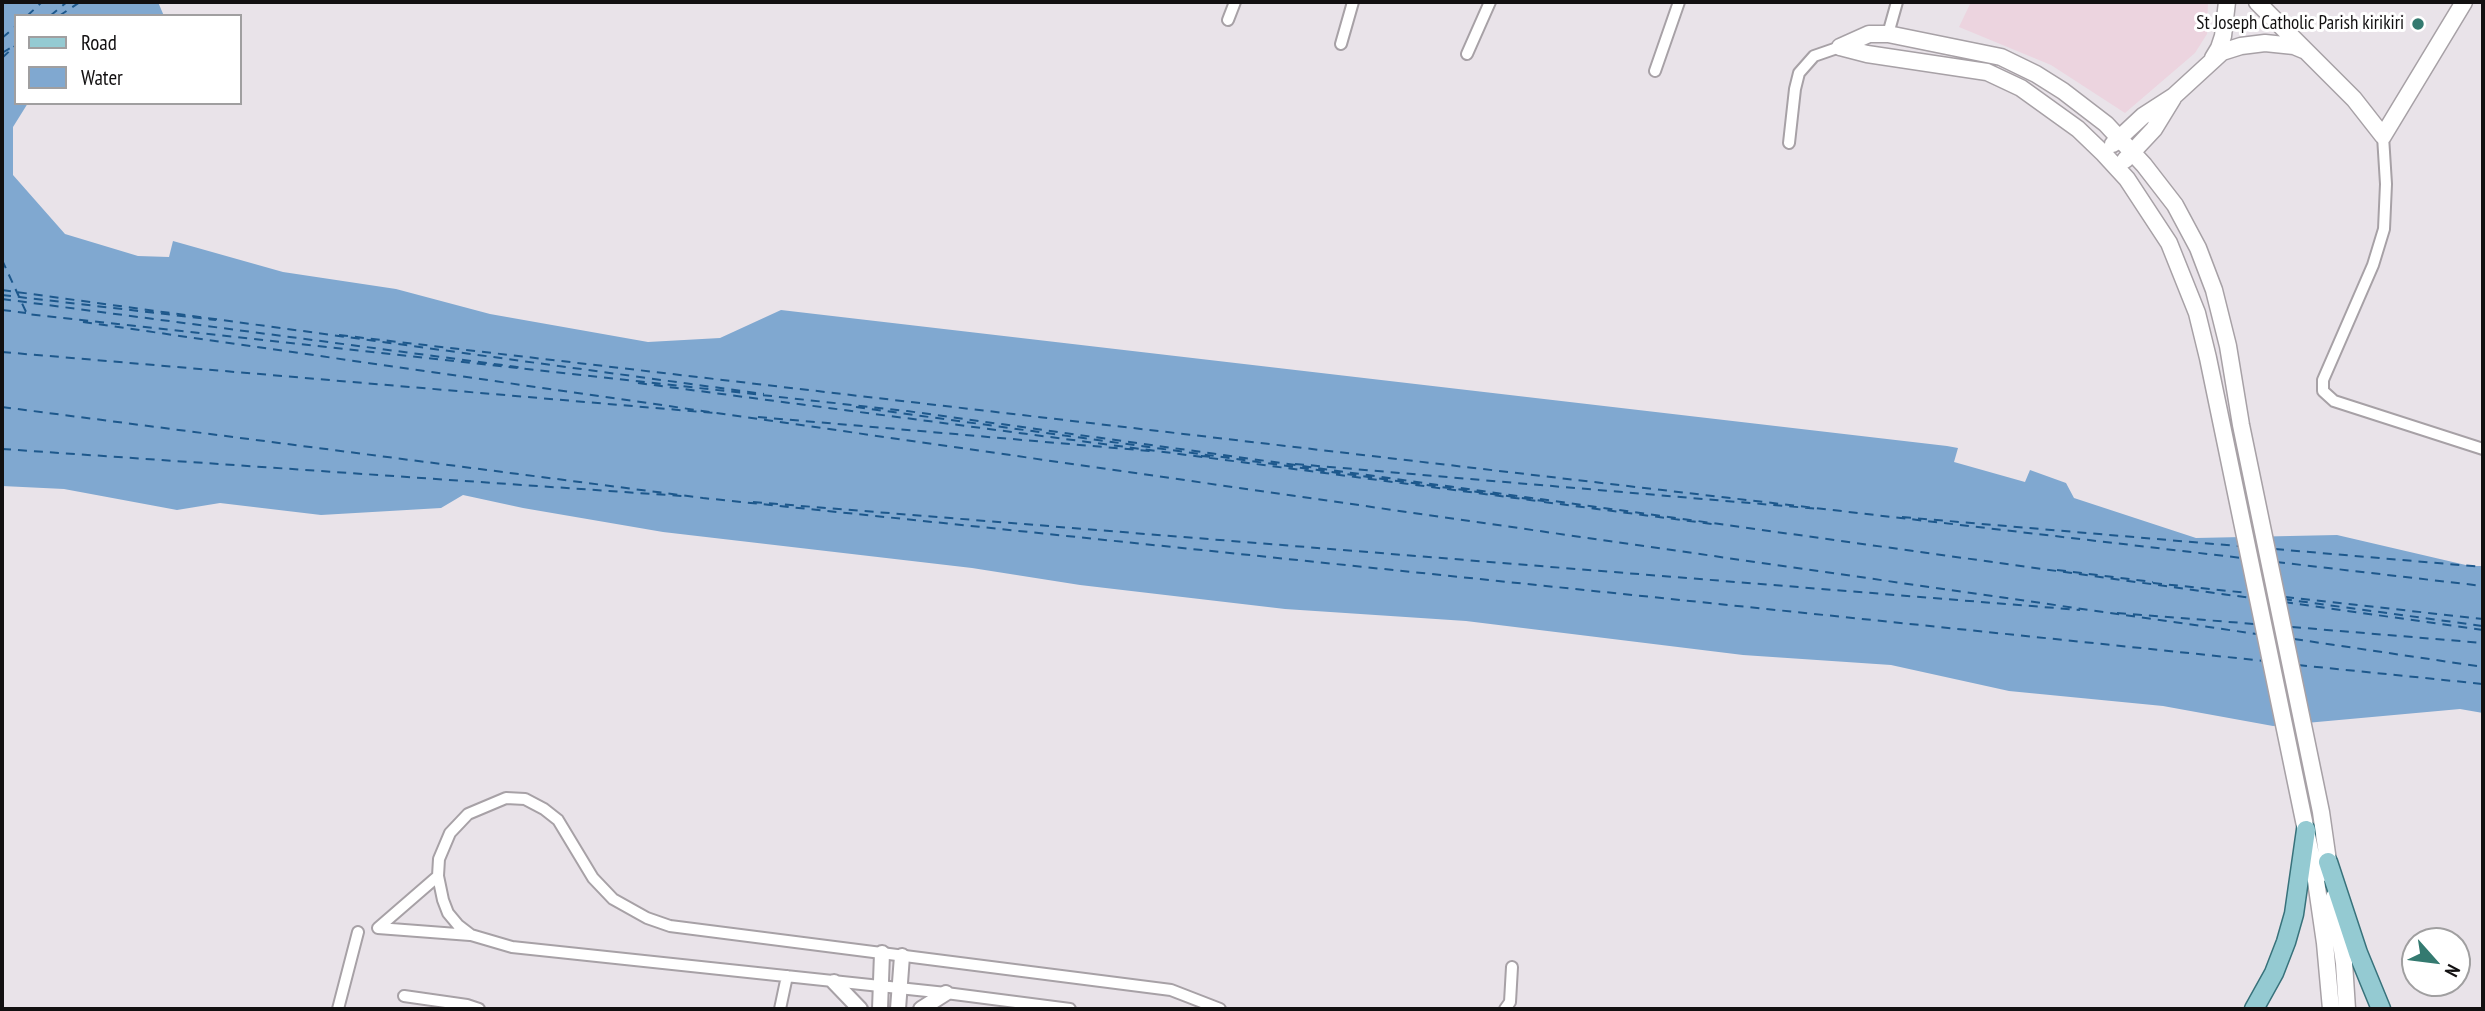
<!DOCTYPE html>
<html>
<head>
<meta charset="utf-8">
<style>
	body { margin:0 }
	#map { position:relative; width:2485px; height:1011px; overflow:hidden; background:#e9e3e9; font-family:"PT Sans Narrow",sans-serif }
	canvas { display:block }
	.frame { position:absolute; inset:0; border:4px solid #121011; pointer-events:none }
	.legend { position:absolute; left:14px; top:14px; width:228px; height:91px; box-sizing:border-box; background:#fff; border:2px solid #a09fa0; margin:0; padding:9px 12px; list-style:none; font-size:21px; color:#121011 }
	.legend li { display:flex; align-items:center; gap:14px; height:35px }
	.legend b { width:35px; border:2px solid #a09fa0 }
	.north { position:absolute; left:2401px; top:927px; width:70px; height:70px; box-sizing:border-box; background:#fff; border:2px solid #a09fa0; border-radius:50%; rotate:118deg; font-size:19px; font-weight:700; line-height:28px; text-align:center; color:#121011 }
	.north::after { content:''; display:block; margin:auto; width:24px; height:32px; background:#347a70; clip-path:polygon(50% 0,100% 100%,50% 72%,0 100%) }
</style>
</head>
<body>
<div id="map">
<canvas width="2485" height="1011"></canvas>
<div class="frame"></div>
<ul class="legend">
<li><b style="height:9px;background:#94cad2"></b>Road</li>
<li><b style="height:19px;background:#80a8d0"></b>Water</li>
</ul>
<div class="north">N</div>
</div>
<script>
const g = document.querySelector('canvas').getContext('2d');
g.lineJoin = 'round';
function fillPath(path, color) {
  g.fillStyle = color;
  g.fill(path, 'evenodd');
}
function shape(rows) {
  const path = new Path2D();
  for (const r of rows) {
    path.moveTo(r[0], r[1]);
    for (let i = 2; i < r.length; i += 2) path.lineTo(r[i], r[i + 1]);
  }
  return path;
}
function stroke(path, color, width, dash) {
  g.strokeStyle = color;
  g.lineWidth = width;
  g.lineCap = dash ? 'butt' : 'round';
  g.setLineDash(dash || []);
  g.stroke(path);
}
function drawText(font, color, halo, rows, align = 'center') {
  g.font = font + ' "PT Sans Narrow",sans-serif';
  g.lineWidth = 6;
  g.setLineDash([]);
  g.textBaseline = 'middle';
  g.strokeStyle = halo;
  g.fillStyle = color;
  for (const [text, x, y, turn = 0] of rows) {
    g.save();
    g.translate(x, y);
    g.rotate((+turn || 0) * Math.PI / 180);
    g.textAlign = isNaN(turn) ? turn : align;
    if (halo) g.strokeText(text, 0, 0);
    g.fillText(text, 0, 0);
    g.restore();
  }
}
const education = shape([
	[1971,2,2208,2,2207,34,2195,53,2125,113,2051,65,1959,27]
]);
const water = shape([
	[2,2,158,2,164,16,16,16,16,103,28,103,13,127,13,175,65,234,138,256,169,257,173,241,283,272,396,289,490,314,648,342,720,338,781,310,1947,446,1958,448,1954,462,2025,482,2030,470,2066,483,2074,498,2196,538,2337,535,2470,566,2483,566,2483,713,2460,709,2273,726,2163,706,2009,691,1891,665,1743,655,1466,621,1285,609,1080,585,972,568,663,532,523,508,463,495,441,508,321,515,220,503,177,510,64,489,2,486]
]);
const ferry = shape([
	[27,16,42,2],
	[50,16,67,2],
	[59,16,80,2],
	[2,38,16,26],
	[2,53,12,47],
	[2,58,16,45],
	[2,260,27,314,907,411,2251,598],
	[2,290,764,394],
	[2,295,216,320],
	[2,299,525,368],
	[2,310,26,313],
	[83,322,2257,634],
	[339,335,2242,558],
	[2,352,714,413],
	[638,383,1538,501],
	[2,407,703,498,2265,661],
	[856,407,1544,501],
	[758,417,1150,451],
	[2,449,682,496],
	[1201,456,1213,457],
	[1295,464,1820,509],
	[753,502,2080,610],
	[1544,502,1712,524],
	[1902,517,2238,546],
	[2275,549,2483,567],
	[2276,562,2483,586],
	[2057,570,2153,582],
	[2153,583,2248,593],
	[2285,597,2483,619],
	[2283,599,2483,626],
	[2284,602,2483,630],
	[2117,613,2255,624],
	[2292,627,2483,643],
	[2294,639,2483,667],
	[2298,665,2483,684]
]);
const minor = shape([
	[1228,20,1235,2],
	[1888,34,1897,2],
	[1341,44,1353,2],
	[1467,54,1490,2],
	[1655,71,1679,2],
	[2383,136,2386,184,2384,229,2373,265,2323,380,2323,391,2334,401,2483,449],
	[1789,143,1795,89,1799,73,1814,56,1840,47],
	[378,928,470,935],
	[378,928,438,876],
	[404,996,467,1005,479,1009],
	[338,1009,358,932],
	[780,1009,787,976],
	[1070,1009,946,993,512,947,471,935,458,925,448,913,443,900,438,876,439,859,450,833,468,814,506,798,525,799,544,809,558,820,593,878,613,899,647,918,670,926,1171,990,1220,1009],
	[1505,1009,1510,1002,1512,967]
]);
const tertiary = shape([
	[834,982,860,1009],
	[880,1009,882,953],
	[898,1009,902,956],
	[921,1009,946,993]
]);
const secondary = shape([
	[2257,2,2354,99,2383,136,2464,2],
	[1840,47,1869,34,1888,34,2001,57,2036,74,2063,91,2106,124,2144,165,2175,205,2198,248,2214,290,2228,346,2241,425,2321,812,2330,875],
	[1840,47,1867,54,1987,72,2021,88,2078,129,2104,154,2127,179,2169,243,2197,313,2208,358,2315,874,2325,943,2331,1009],
	[2213,58,2219,48,2223,36,2227,2],
	[2113,144,2143,116,2174,96,2222,52,2241,46,2265,43,2294,46,2306,51],
	[2125,160,2154,129,2173,98],
	[2334,897,2344,963,2347,1009]
]);
const primary = shape([
	[2328,862,2358,953,2381,1009],
	[2254,1009,2274,973,2286,942,2294,914,2306,830]
]);
const markers = [
	[2418,24,7,"#347a70"]
];
const poiNames = [
	["St Joseph Catholic Parish kirikiri",2404,24]
];
fillPath(education, '#ecd4df');
fillPath(water, '#80a8d0');
stroke(ferry, '#1d588c', 2, [9, 7]);
stroke(minor, '#a7a1a6', 14);
stroke(tertiary, '#a7a1a6', 18);
stroke(secondary, '#a7a1a6', 19);
stroke(primary, '#38727b', 21);
stroke(minor, '#fff', 10);
stroke(tertiary, '#fff', 14);
stroke(secondary, '#fff', 16);
stroke(primary, '#94cad2', 18);
for (const [x, y, r, color] of markers) {
  const dot = new Path2D();
  dot.arc(x, y, r, 0, 2 * Math.PI);
  g.fillStyle = color;
  g.fill(dot);
  stroke(dot, '#fff', 2.5);
}
drawText('19px', '#121011', '#fff', poiNames, 'right');
</script>
</body>
</html>
